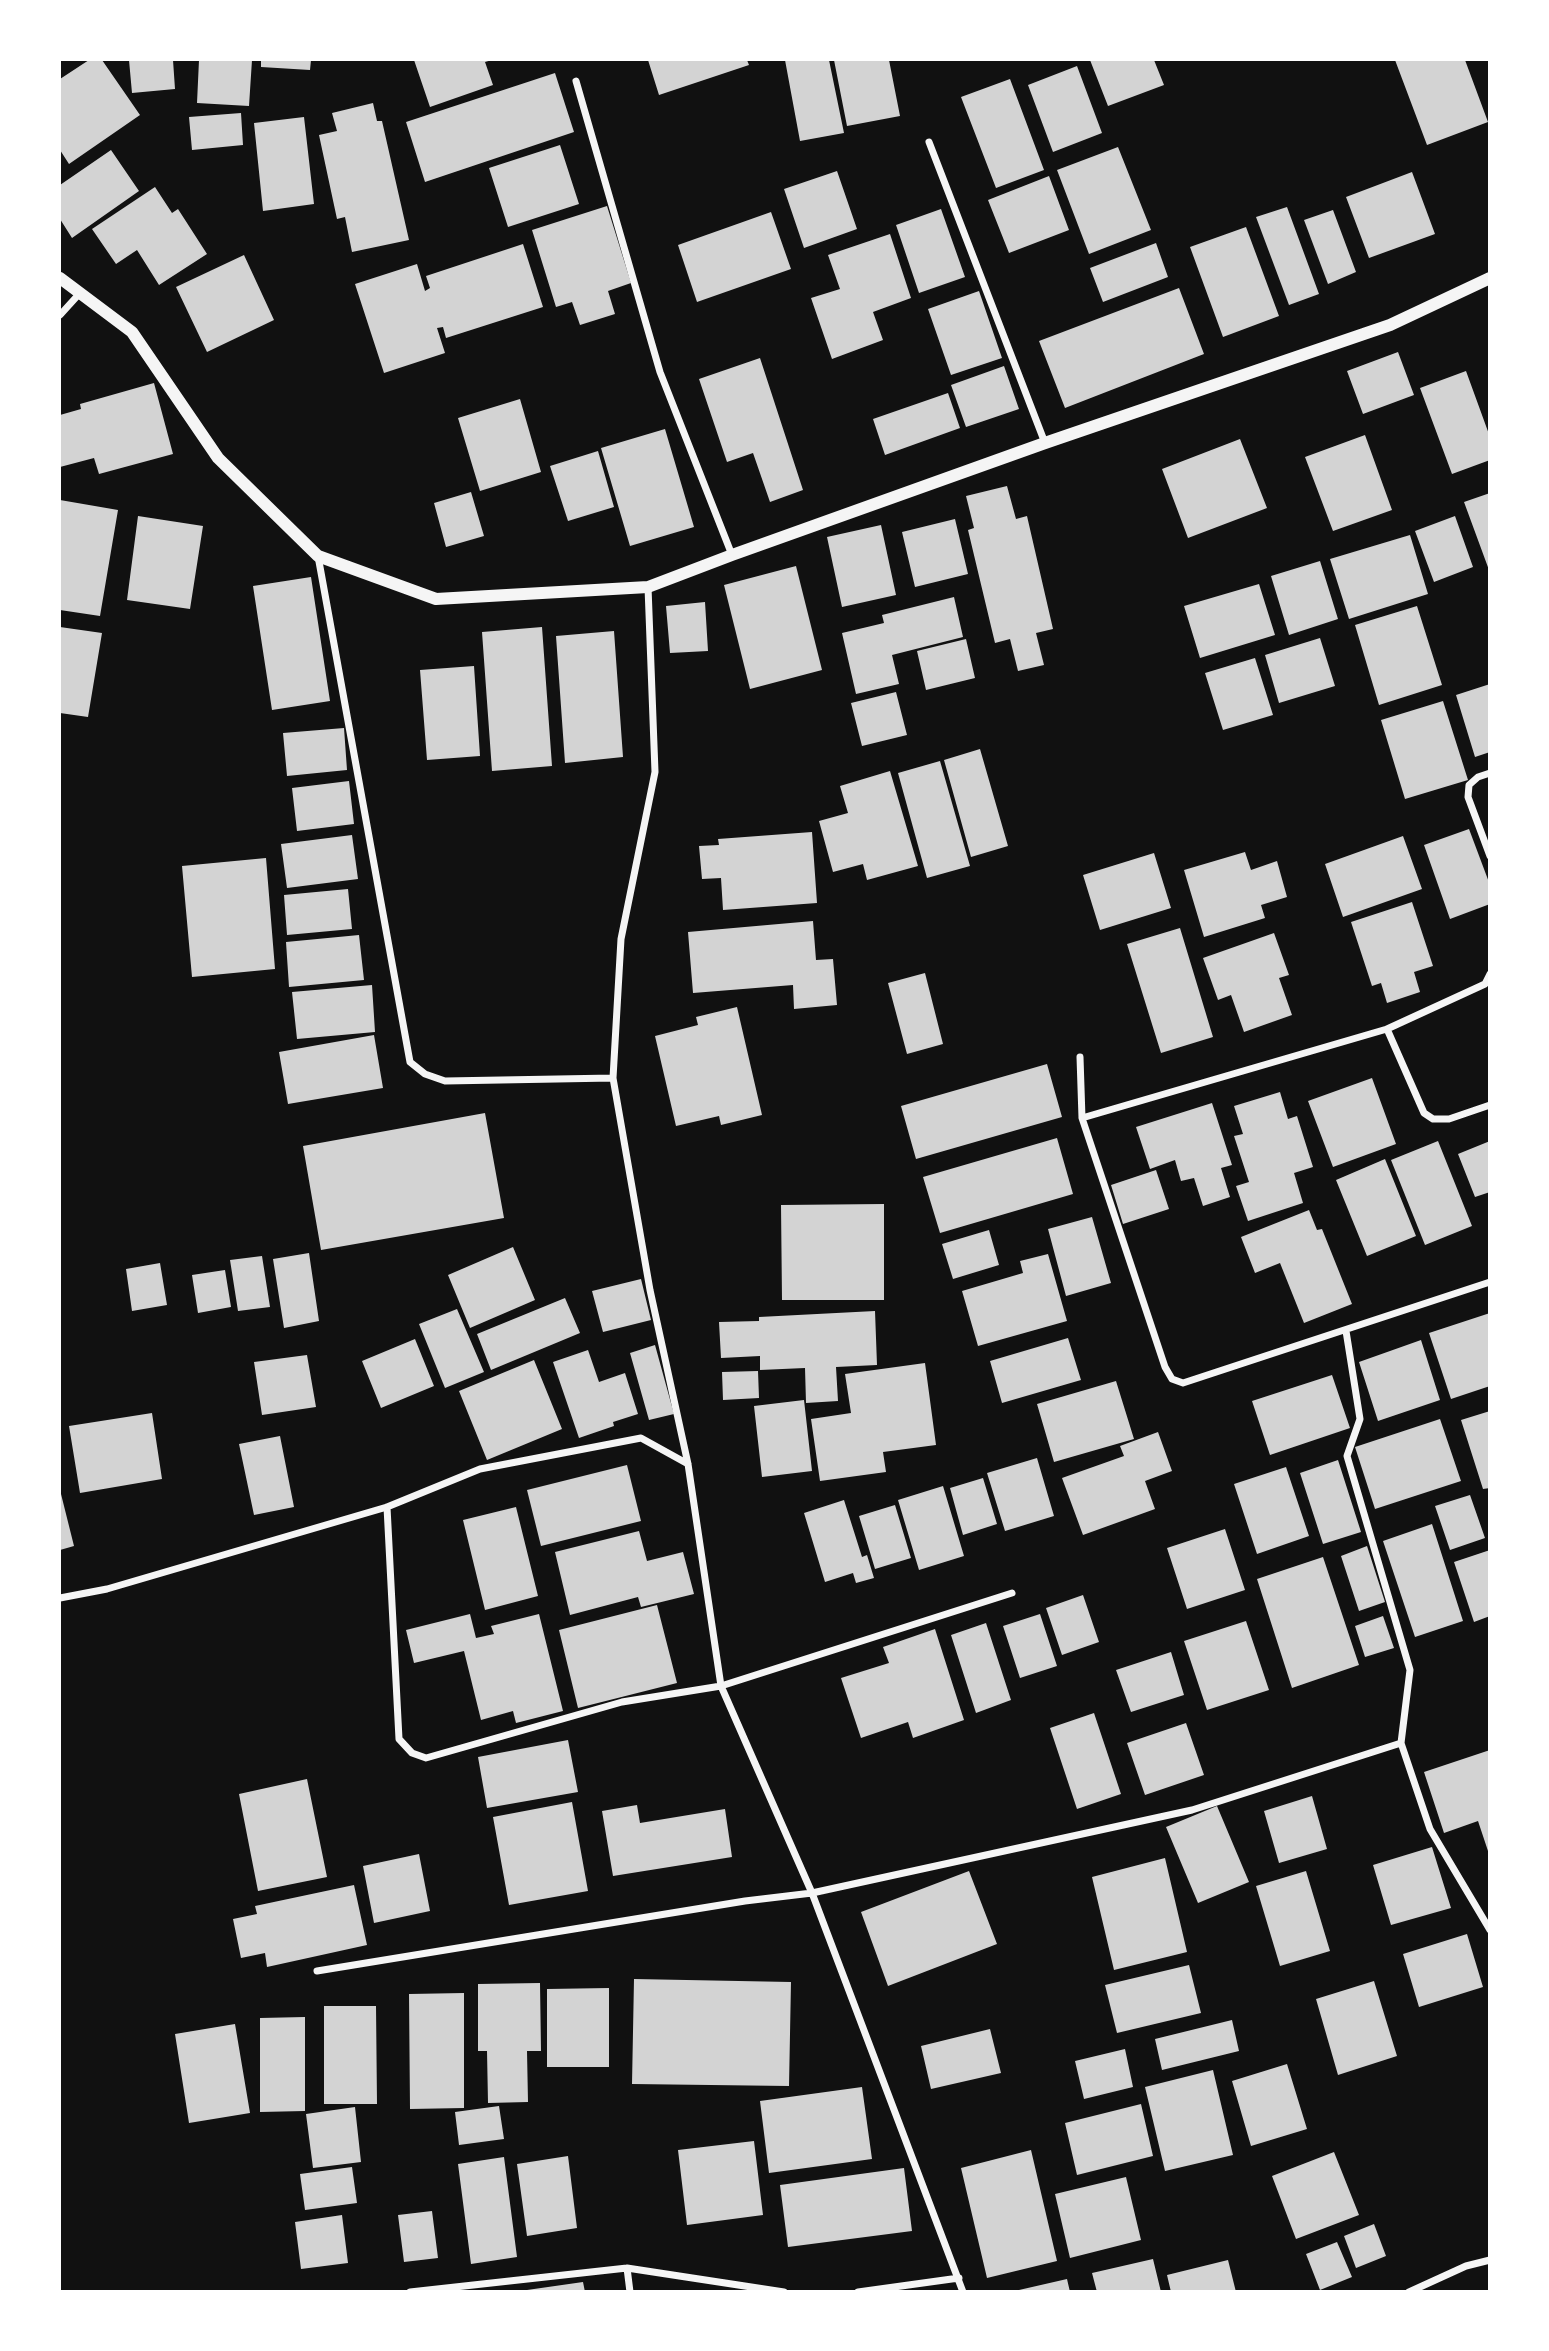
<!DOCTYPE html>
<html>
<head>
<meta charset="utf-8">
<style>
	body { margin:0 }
	#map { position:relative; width:1549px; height:2351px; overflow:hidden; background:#111; font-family:"Nunito Sans",sans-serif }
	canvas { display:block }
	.frame { position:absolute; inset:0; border:61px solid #fff; pointer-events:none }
</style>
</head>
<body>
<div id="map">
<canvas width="1549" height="2351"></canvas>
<div class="frame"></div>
</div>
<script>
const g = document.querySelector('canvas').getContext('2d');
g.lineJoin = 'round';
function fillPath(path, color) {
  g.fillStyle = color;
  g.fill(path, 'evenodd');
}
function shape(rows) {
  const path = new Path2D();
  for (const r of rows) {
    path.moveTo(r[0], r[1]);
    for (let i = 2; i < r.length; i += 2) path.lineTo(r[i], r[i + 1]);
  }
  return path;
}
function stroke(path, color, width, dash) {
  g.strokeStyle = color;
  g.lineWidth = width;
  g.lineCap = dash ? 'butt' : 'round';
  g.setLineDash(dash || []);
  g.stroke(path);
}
const building = shape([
	[89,60,102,60,140,115,69,164,60,150,60,79],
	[129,60,173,60,175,89,132,93],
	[199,60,252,60,249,106,197,103],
	[261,60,311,60,310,70,261,67],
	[414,60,492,60,485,62,493,85,430,107],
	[648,60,747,60,749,65,659,95],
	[785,60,829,60,844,133,800,141],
	[834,60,889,60,900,116,847,126],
	[1090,60,1154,60,1164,85,1108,106],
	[1395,60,1465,60,1488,122,1427,145],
	[1077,66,1102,133,1053,152,1028,85],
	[555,73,574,132,425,182,406,122],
	[1010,79,1044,170,996,188,961,97],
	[373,103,377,121,382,121,409,240,352,252,345,217,337,219,319,135,337,131,332,113],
	[241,113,243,145,192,150,189,117],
	[304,117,314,204,263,211,254,123],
	[560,145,579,204,508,227,489,168],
	[1118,147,1151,230,1089,254,1057,170],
	[111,150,139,191,72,238,60,219,60,185],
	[837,171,857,229,804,248,784,189],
	[1412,172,1435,234,1369,258,1346,197],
	[1049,176,1069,230,1009,253,988,200],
	[155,187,172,213,178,209,207,254,159,285,137,250,116,264,92,229],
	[607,206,631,283,608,291,615,314,580,325,572,302,556,307,532,230],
	[1287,207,1319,294,1289,305,1256,217],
	[941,209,965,277,919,293,896,225],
	[1333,210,1356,272,1328,284,1304,220],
	[771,212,791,269,697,302,678,245],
	[1246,227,1279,316,1223,337,1190,247],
	[890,234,911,298,873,312,883,340,832,359,811,298,840,289,828,255],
	[1156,243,1168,277,1103,302,1090,268],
	[523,244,543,307,446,338,443,327,437,328,445,353,384,373,355,284,417,264,425,291,430,288,426,276],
	[244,255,274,320,207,352,176,287],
	[1179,288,1204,354,1065,408,1039,341],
	[979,291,1002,358,951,375,928,309],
	[1398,352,1414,395,1363,414,1347,371],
	[760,358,803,490,770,502,753,453,727,462,699,379],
	[1004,366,1019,409,966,427,951,385],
	[1466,371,1490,437,1490,460,1452,474,1420,388],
	[154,383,173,454,99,474,94,458,60,467,60,415,81,409,80,404],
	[948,393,960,428,885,455,873,419],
	[520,399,541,472,480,491,458,418],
	[665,429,694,527,630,546,601,448],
	[1365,435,1392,510,1333,531,1305,457],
	[1240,439,1267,508,1188,538,1162,469],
	[598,451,614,507,568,521,550,466],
	[1007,486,1016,519,1027,516,1053,629,1036,633,1044,665,1018,671,1010,639,995,643,968,530,974,528,966,496],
	[471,492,484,536,446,547,434,503],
	[1490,493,1490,570,1489,570,1464,502],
	[60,500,118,510,100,616,60,610],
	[138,516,203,526,190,609,127,600],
	[1455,516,1473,567,1434,582,1415,531],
	[955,519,968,574,915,587,902,532],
	[881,525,896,595,842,607,827,537],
	[1410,535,1428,594,1349,619,1330,559],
	[1320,561,1338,619,1289,635,1271,576],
	[796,566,822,670,750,689,724,585],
	[311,577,330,701,272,710,253,586],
	[1259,584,1275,635,1200,658,1184,606],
	[954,597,963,637,892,655,899,684,856,694,842,633,884,623,882,615],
	[705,602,708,651,670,653,666,606],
	[1417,606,1442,685,1379,705,1355,625],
	[60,627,102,633,88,717,60,713],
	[542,627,552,766,492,771,482,632],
	[614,631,623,757,565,763,556,636],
	[1320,638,1335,686,1279,703,1265,655],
	[966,639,975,678,926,690,917,651],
	[1255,658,1273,715,1223,730,1205,673],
	[474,666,480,756,427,760,420,670],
	[1490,684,1490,752,1475,757,1456,695],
	[896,692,907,735,862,746,851,703],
	[1443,701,1468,780,1405,799,1381,720],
	[344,728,347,770,287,776,283,733],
	[980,749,1008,846,971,857,944,760],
	[940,761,970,866,927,878,898,773],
	[890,771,918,866,867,880,863,864,833,872,819,821,848,813,840,786],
	[349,781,354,824,297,831,292,788],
	[1469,829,1490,885,1490,904,1450,919,1424,845],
	[812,832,817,903,723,910,721,878,702,879,699,846,719,845,718,839],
	[352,835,358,879,287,888,281,844],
	[1403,836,1422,889,1343,917,1325,864],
	[1245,852,1251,870,1277,861,1287,897,1261,905,1265,918,1204,937,1184,870],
	[1154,853,1171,908,1100,930,1083,875],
	[266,858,275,969,192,977,182,866],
	[348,889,352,929,287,935,284,895],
	[1412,902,1433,966,1414,972,1420,992,1387,1003,1381,983,1372,986,1351,922],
	[813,921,816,960,833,959,837,1005,794,1009,793,985,693,993,688,932],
	[1180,928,1213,1037,1161,1053,1127,944],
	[1274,933,1289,975,1279,978,1292,1015,1244,1032,1231,995,1218,1000,1203,958],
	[359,935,364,980,289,987,286,942],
	[925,973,943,1044,907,1054,888,983],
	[372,985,375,1032,297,1039,292,992],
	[737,1007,762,1115,721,1125,719,1116,676,1126,655,1036,698,1025,696,1017],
	[374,1035,383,1088,288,1104,279,1052],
	[1047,1064,1062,1117,916,1159,901,1106],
	[1372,1078,1396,1144,1333,1167,1308,1101],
	[1280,1092,1288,1119,1297,1116,1313,1167,1294,1173,1303,1203,1248,1221,1236,1186,1249,1182,1234,1136,1243,1134,1234,1106],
	[1212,1103,1232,1165,1221,1168,1230,1197,1203,1206,1194,1178,1181,1181,1175,1160,1150,1169,1136,1127],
	[485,1113,504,1218,321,1250,303,1146],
	[1057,1138,1073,1194,940,1233,923,1177],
	[1438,1141,1472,1226,1425,1245,1391,1160],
	[1490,1141,1490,1192,1475,1197,1458,1154],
	[1385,1159,1416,1236,1367,1256,1336,1180],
	[1156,1170,1169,1209,1123,1224,1111,1185],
	[884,1204,884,1300,782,1300,781,1205],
	[1309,1210,1317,1230,1322,1229,1352,1304,1304,1323,1280,1263,1255,1273,1241,1237],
	[1092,1217,1111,1283,1066,1296,1048,1229],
	[989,1230,999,1265,953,1279,942,1244],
	[513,1247,535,1300,470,1328,448,1275],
	[309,1253,319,1321,284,1328,273,1259],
	[1048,1254,1067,1321,978,1346,962,1291,1023,1273,1020,1261],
	[262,1256,270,1307,238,1311,230,1260],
	[160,1263,167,1305,132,1311,126,1269],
	[225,1270,231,1307,198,1313,192,1275],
	[641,1279,651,1320,603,1332,592,1291],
	[565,1298,580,1333,491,1370,477,1334],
	[457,1309,484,1372,445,1388,419,1324],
	[875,1311,877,1365,836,1367,838,1401,806,1403,805,1368,760,1370,760,1356,721,1358,719,1322,759,1321,759,1317],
	[1490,1313,1490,1386,1451,1399,1429,1333],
	[1068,1338,1081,1380,1002,1403,990,1361],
	[415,1339,434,1386,381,1408,362,1361],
	[1421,1340,1440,1400,1378,1421,1359,1362],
	[655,1345,674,1414,649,1420,630,1353],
	[588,1350,599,1382,625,1373,638,1414,613,1422,614,1426,579,1438,553,1362],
	[307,1355,316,1407,262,1415,254,1362],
	[534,1360,562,1429,487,1460,459,1391],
	[925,1363,936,1445,883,1452,886,1472,820,1481,811,1419,851,1413,845,1374],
	[758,1371,759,1398,723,1400,722,1372],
	[1332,1375,1350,1428,1270,1455,1252,1401],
	[1116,1381,1134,1439,1054,1462,1037,1404],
	[804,1400,812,1471,762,1477,754,1406],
	[1490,1411,1490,1488,1483,1489,1461,1420],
	[152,1413,162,1479,80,1493,69,1426],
	[1440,1419,1461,1481,1375,1509,1355,1447],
	[1158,1432,1172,1471,1145,1481,1155,1509,1083,1535,1062,1478,1124,1456,1120,1446],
	[280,1436,294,1507,254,1515,239,1444],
	[1037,1458,1054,1516,1005,1531,987,1473],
	[1338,1460,1361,1532,1323,1544,1300,1473],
	[627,1465,641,1521,541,1546,527,1490],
	[1286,1467,1309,1536,1257,1554,1234,1484],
	[983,1478,997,1524,963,1535,950,1488],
	[943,1486,964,1556,919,1570,898,1500],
	[60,1490,74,1546,60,1550],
	[1470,1495,1485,1538,1450,1550,1435,1506],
	[844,1500,862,1557,867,1555,874,1578,856,1583,853,1573,825,1582,804,1513],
	[895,1505,911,1558,875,1569,859,1516],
	[516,1507,538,1596,485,1610,463,1520],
	[1432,1524,1463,1621,1415,1637,1383,1541],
	[1225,1529,1245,1590,1187,1609,1167,1548],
	[639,1531,647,1561,683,1552,694,1594,641,1607,638,1597,570,1615,555,1552],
	[1367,1546,1385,1602,1359,1611,1341,1556],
	[1490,1550,1490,1616,1474,1622,1454,1562],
	[1323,1557,1359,1665,1292,1688,1257,1579],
	[1083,1595,1099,1642,1062,1655,1046,1608],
	[657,1605,677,1683,578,1708,559,1630],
	[470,1614,476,1638,494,1634,491,1626,539,1614,563,1711,516,1723,513,1711,481,1720,464,1651,414,1663,406,1630],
	[1040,1614,1057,1666,1020,1678,1003,1626],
	[1383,1616,1394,1648,1365,1657,1355,1626],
	[1246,1621,1269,1690,1207,1710,1184,1641],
	[986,1623,1011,1700,976,1713,951,1635],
	[935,1629,964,1720,913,1738,908,1722,861,1738,841,1678,889,1663,883,1647],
	[1171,1652,1184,1695,1131,1712,1116,1670],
	[1094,1713,1121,1794,1077,1809,1050,1728],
	[1186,1723,1204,1775,1145,1795,1127,1743],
	[568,1740,578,1792,487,1808,478,1757],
	[1490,1750,1490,1854,1489,1854,1478,1821,1444,1833,1424,1772],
	[307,1779,327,1877,258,1891,239,1794],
	[1312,1796,1327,1849,1279,1863,1264,1811],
	[572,1802,588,1891,509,1905,493,1817],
	[637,1805,640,1823,725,1809,732,1857,613,1876,602,1811],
	[1217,1806,1249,1882,1198,1903,1166,1827],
	[1432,1847,1451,1908,1391,1925,1373,1865],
	[419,1854,430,1911,374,1923,363,1866],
	[1165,1858,1187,1952,1114,1970,1092,1877],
	[969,1871,997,1944,888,1986,861,1912],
	[1306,1871,1330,1951,1280,1966,1256,1886],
	[354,1885,367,1945,267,1967,265,1953,241,1958,233,1919,257,1914,255,1906],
	[1467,1934,1483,1987,1419,2007,1403,1954],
	[1189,1965,1201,2013,1117,2033,1105,1985],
	[634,1979,791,1982,789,2086,632,2084],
	[1374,1981,1397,2056,1338,2075,1316,1999],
	[540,1983,541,2051,527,2051,528,2102,488,2103,487,2051,478,2051,478,1984],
	[609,1988,609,2067,547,2067,547,1989],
	[464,1993,464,2108,410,2109,409,1994],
	[324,2006,376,2006,377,2104,324,2104],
	[305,2017,305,2111,260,2112,260,2018],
	[1232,2020,1239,2051,1162,2070,1155,2039],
	[235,2024,250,2113,189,2123,175,2034],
	[990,2029,1001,2073,931,2089,921,2046],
	[1125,2049,1133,2087,1084,2099,1075,2061],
	[1287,2064,1307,2129,1251,2146,1232,2081],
	[1213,2070,1233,2155,1165,2171,1145,2087],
	[862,2087,872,2159,769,2173,760,2101],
	[1141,2104,1153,2156,1077,2175,1065,2123],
	[499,2106,504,2139,459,2145,455,2112],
	[355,2107,361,2162,313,2168,306,2114],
	[754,2141,763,2215,687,2225,678,2150],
	[1031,2150,1057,2261,987,2278,961,2168],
	[1334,2152,1359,2215,1296,2239,1272,2176],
	[568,2156,577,2228,527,2236,517,2164],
	[504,2157,517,2257,471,2264,458,2164],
	[352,2167,357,2203,305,2210,300,2174],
	[904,2168,912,2231,788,2247,780,2185],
	[1126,2177,1141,2240,1070,2258,1055,2194],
	[432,2211,438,2258,404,2262,398,2215],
	[342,2215,348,2263,301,2269,295,2222],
	[1374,2224,1386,2256,1356,2268,1344,2236],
	[1337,2242,1352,2277,1320,2290,1306,2254],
	[1153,2259,1161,2292,1097,2292,1092,2273],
	[1228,2260,1236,2292,1171,2292,1167,2275],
	[1067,2279,1070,2292,1020,2292,1019,2290],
	[583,2282,585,2292,527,2292,527,2290]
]);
const minor = shape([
	[576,81,660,372,732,555],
	[929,142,1045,443],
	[60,315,80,293],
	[318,556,410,1062,425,1074,445,1081,613,1078],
	[648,587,655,772,621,939,613,1078,650,1290,688,1464,721,1686,812,1893,963,2292],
	[1490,773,1478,777,1469,785,1468,797,1490,856],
	[1490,974,1485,984,1387,1029,1424,1113,1433,1119,1449,1119,1490,1105],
	[1080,1057,1082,1118,1165,1367,1172,1379,1183,1383,1490,1282],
	[1082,1118,1387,1029],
	[1346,1331,1360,1419,1347,1456,1410,1670,1401,1743,1430,1829,1490,1930],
	[387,1507,399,1739,412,1753,426,1758,622,1702,721,1686,1012,1593],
	[60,1598,107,1589,387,1507,480,1469,641,1438,688,1464],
	[317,1971,745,1901,812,1893,1192,1810,1401,1743],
	[627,2268,630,2292],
	[410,2292,627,2268,784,2292],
	[858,2292,959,2278],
	[1409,2292,1466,2266,1490,2260]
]);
const tertiary = shape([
	[60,278,132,332,218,458,318,556,436,599,648,587,732,555,1045,443,1390,325,1490,278]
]);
fillPath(building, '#d3d3d3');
stroke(minor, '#f5f5f5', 7);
stroke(tertiary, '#f5f5f5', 12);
</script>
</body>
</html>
